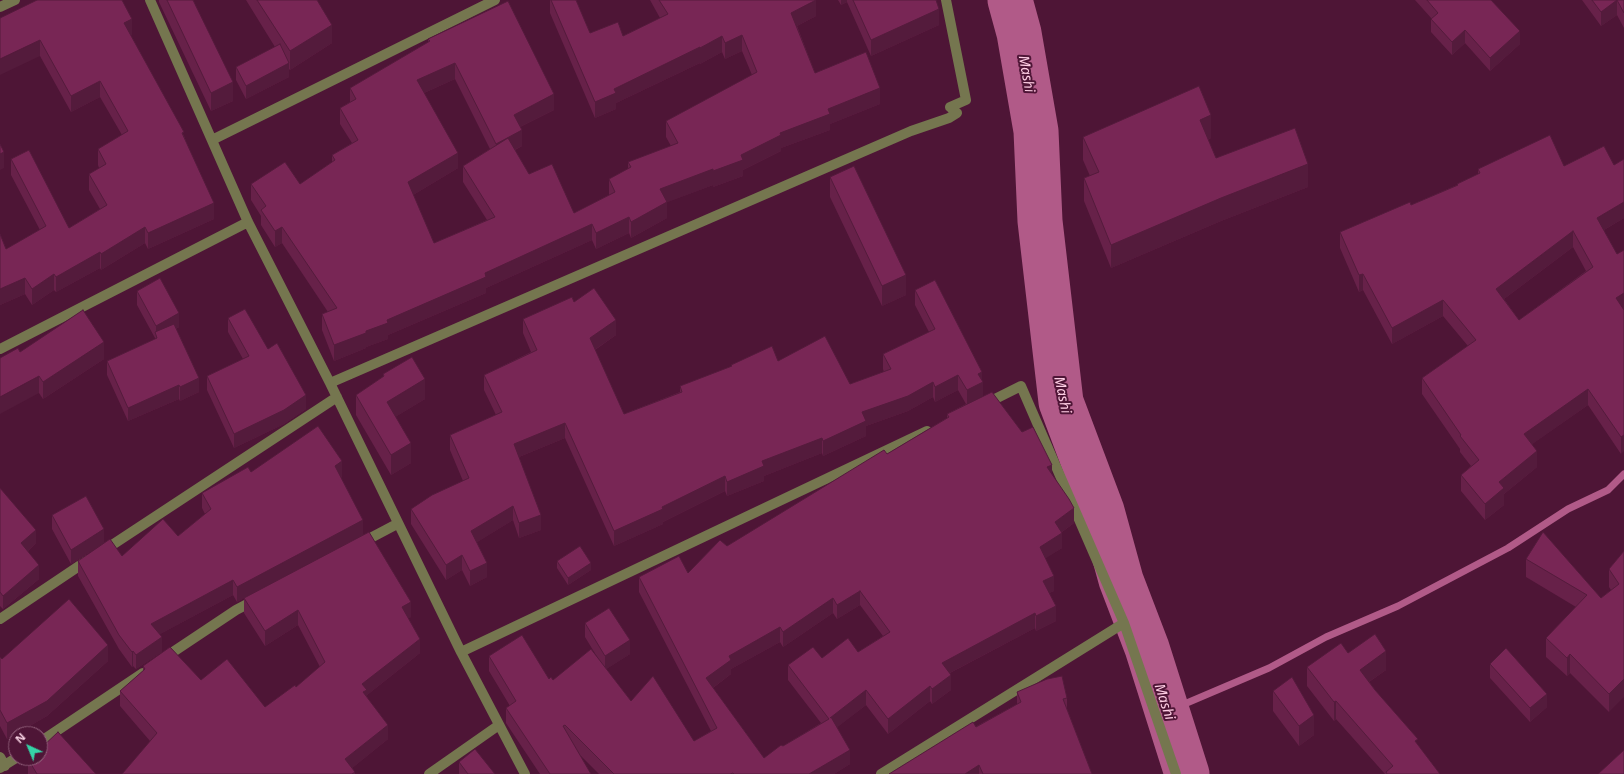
<!DOCTYPE html>
<html>
<head>
<meta charset="utf-8">
<style>
	body { margin:0 }
	#map { position:relative; width:1624px; height:774px; overflow:hidden; background:#4e1536; font-family:"Noto Sans",sans-serif }
	canvas { display:block }
	.north { position:absolute; left:8px; top:726px; width:40px; height:40px; box-sizing:border-box; background:#4e1536; border:1px solid #92617c; border-radius:50%; rotate:316deg; font-size:11px; font-weight:700; line-height:16px; text-align:center; color:#f9d3e4 }
	.north::after { content:''; display:block; margin:auto; width:14px; height:18px; background:#35d4a7; clip-path:polygon(50% 0,100% 100%,50% 72%,0 100%) }
</style>
</head>
<body>
<div id="map">
<canvas width="1624" height="774"></canvas>
<div class="north">N</div>
</div>
<script>
const g = document.querySelector('canvas').getContext('2d');
g.lineJoin = 'round';
function shape(rows) {
  const path = new Path2D();
  for (const r of rows) {
    path.moveTo(r[0], r[1]);
    for (let i = 2; i < r.length; i += 2) path.lineTo(r[i], r[i + 1]);
  }
  return path;
}
function stroke(path, color, width, dash) {
  g.strokeStyle = color;
  g.lineWidth = width;
  g.lineCap = dash ? 'butt' : 'round';
  g.setLineDash(dash || []);
  g.stroke(path);
}
function fillPath(path, color) {
  g.fillStyle = color;
  g.fill(path, 'evenodd');
}
function drawText(font, color, halo, rows, align = 'center') {
  g.font = font + ' "Noto Sans",sans-serif';
  g.lineWidth = 4;
  g.setLineDash([]);
  g.textBaseline = 'middle';
  g.strokeStyle = halo;
  g.fillStyle = color;
  for (const [text, x, y, turn = 0] of rows) {
    g.save();
    g.translate(x, y);
    g.rotate((+turn || 0) * Math.PI / 180);
    g.textAlign = isNaN(turn) ? turn : align;
    if (halo) g.strokeText(text, 0, 0);
    g.fillText(text, 0, 0);
    g.restore();
  }
}
const stream = shape([
	[1168,711,1269,668,1326,637,1398,606,1508,548,1568,509,1608,490,1624,474]
]);
const river = shape([
	[1010,0,1019,33,1036,131,1040,221,1061,402,1102,511,1121,580,1147,648,1187,774]
]);
const minor = shape([
	[150,0,248,222,330,383,461,652,525,774],
	[0,7,15,0],
	[212,140,495,0],
	[0,349,248,222],
	[330,383,911,131,949,118,957,113,950,107,966,100,946,0],
	[985,404,1021,386,1124,623,1176,774],
	[361,543,397,524],
	[103,551,337,397],
	[0,619,88,560],
	[461,652,927,431],
	[164,658,236,610,255,600],
	[40,742,143,673],
	[0,757,5,766],
	[0,768,16,758],
	[429,774,499,725],
	[881,774,1124,623]
]);
const wall = shape([
	[159,0,193,0,233,101,211,111,159,2],
	[246,0,317,0,332,43,290,70,289,69,289,77,246,99,236,80,236,67,275,47],
	[550,0,576,0,590,33,623,36,660,18,650,0,816,0,816,16,797,26,815,73,880,104,830,124,830,130,781,148,781,151,743,170,743,176,713,187,713,185,667,202,667,218,631,238,629,233,596,249,592,240,486,288,486,293,388,335,388,339,366,347,366,348,334,361,322,330,322,314,328,312,282,243,275,247,261,225,261,216,251,200,251,184,300,184,332,162,332,155,352,143,340,124,340,108,350,102,350,88,428,42,428,39,554,110,520,127,522,146,515,150,529,174,574,213,609,195,609,179,628,169,628,162,671,146,666,137,666,121,752,75,742,51,725,59,722,52,700,64,700,63,616,103,616,109,595,118,550,13],
	[455,79,490,149,463,166,463,182,487,220,434,243,413,195,458,168,424,93],
	[838,0,936,0,939,25,871,56,847,2,841,5],
	[1415,0,1491,0,1520,44,1490,71,1465,43,1452,55,1431,32,1431,19,1432,19],
	[1582,0,1624,0,1624,28,1617,15,1601,26],
	[0,18,132,35,130,35,184,136,214,219,148,249,145,243,101,270,100,268,56,292,54,290,32,305,25,294,0,305,0,234,6,249,40,230,11,175,11,159,69,228,100,209,89,190,89,174,99,168,98,165,98,149,122,135,100,97,71,112,40,56],
	[1083,137,1211,138,1208,140,1216,158,1308,187,1221,221,1111,268,1084,201,1084,178,1090,176,1083,160],
	[1624,159,1624,218,1604,230,1623,309,1621,454,1588,405,1532,444,1537,467,1504,494,1504,505,1485,520,1461,491,1461,475,1471,466,1460,452,1460,449,1422,394,1422,378,1468,346,1443,316,1392,344,1363,290,1359,292,1340,248,1340,232,1411,205,1457,185,1457,184,1478,174,1478,169,1614,165],
	[1573,247,1586,271,1519,320,1504,299],
	[830,177,906,295,882,306,830,197],
	[915,290,982,380,983,396,1052,474,1074,523,1062,532,1062,548,1045,558,1054,591,1049,593,1056,621,1036,631,1035,628,950,673,951,690,932,704,930,701,888,734,866,705,837,727,850,764,834,774,599,774,580,755,591,774,540,774,506,723,506,708,510,706,489,671,489,656,549,679,553,680,599,660,585,637,585,623,630,654,606,669,631,701,694,741,711,731,639,592,639,577,688,573,727,546,887,454,947,418,947,414,966,404,958,390,935,402,933,397,908,411,866,426,866,436,823,456,822,453,764,476,764,481,727,496,725,491,663,522,663,524,614,546,565,438,519,457,541,530,519,538,513,520,477,542,487,577,470,586,462,570,446,580,411,524,411,509,463,481,450,450,450,435,496,415,484,390,484,375,531,352,523,333,523,319,574,302,616,335,595,350,624,414,680,392,680,386,731,367,731,365,778,361,850,384,884,372,883,369,883,354,929,332,915,305],
	[860,605,883,636,858,652,822,658,788,665,788,680,821,723,783,746,764,758,713,688,731,674,731,669,780,642,783,647,833,613,837,619],
	[137,291,179,327,176,329,199,392,180,401,179,399,128,421,107,375,107,361,155,339,155,338,137,305],
	[228,318,268,349,306,409,284,424,234,448,207,390,207,376,243,359,228,332],
	[20,352,104,359,43,399,39,393],
	[383,374,425,399,395,417,411,463,391,475,356,415,356,395,383,377],
	[251,472,342,476,341,477,363,535,411,617,408,618,420,653,367,695,367,697,388,739,352,768,355,774,150,741,120,706,120,691,143,671,143,666,201,680,265,707,296,687,320,667,298,625,265,646,244,613,244,598,237,602,233,595,160,634,162,652,136,669,133,666,132,667,119,649,78,576,78,561,122,556,178,536,205,514,202,508,202,493],
	[0,488,36,543,28,551,39,579,3,609,0,606],
	[52,515,104,543,71,564,52,529],
	[1624,551,1609,712,1570,673,1567,676,1546,657,1546,638,1576,607,1526,577,1526,559,1601,598,1611,590,1609,587,1609,569],
	[557,561,591,570,568,585,557,568],
	[0,657,2,659,108,661,47,716,7,739,0,726],
	[1490,664,1547,707,1530,722,1490,678],
	[1307,667,1386,670,1369,682,1440,774,1385,774,1336,719,1334,721,1307,686],
	[1273,691,1314,735,1299,746,1273,711],
	[1017,692,1067,698,1067,709,1092,774,889,774,1017,704],
	[28,759,96,774,28,774],
	[459,762,495,774,459,774]
]);
const shadedWall = shape([
	[816,0,816,16,791,29,791,13],
	[841,0,847,0,847,2,841,5],
	[1617,0,1617,15,1601,26,1601,12],
	[939,9,939,25,871,56,871,40],
	[132,19,132,35,124,39,124,23],
	[332,25,332,43,290,70,290,51],
	[1465,30,1465,43,1452,55,1452,42],
	[1520,31,1520,44,1490,71,1490,58],
	[742,35,742,51,725,59,725,43],
	[722,36,722,52,700,64,700,48],
	[40,40,40,56,0,75,0,59],
	[700,47,700,63,616,103,616,109,595,118,595,102,614,89],
	[289,63,289,77,246,99,246,86],
	[455,63,455,79,417,96,417,80],
	[100,81,100,97,71,112,71,96],
	[233,82,233,101,211,111,211,93],
	[880,88,880,104,830,124,830,130,781,148,781,151,743,170,743,176,713,187,713,171,780,133,828,109],
	[554,94,554,110,514,130,514,115],
	[1211,115,1211,138,1200,143,1200,120],
	[522,130,522,146,496,159,496,144],
	[4,152,4,168,0,170,0,154],
	[458,153,458,168,408,198,408,182],
	[1308,164,1308,187,1221,221,1111,268,1111,245,1221,198],
	[713,169,713,185,660,205,660,189],
	[667,202,667,218,631,238,631,222],
	[1624,202,1624,218,1597,234,1597,218],
	[214,203,214,219,148,249,148,233],
	[629,217,629,233,596,249,596,233],
	[592,224,592,240,486,288,486,293,388,335,388,339,366,347,366,348,334,361,334,345,366,331,387,320,485,273],
	[145,227,145,243,101,270,101,254],
	[282,227,282,243,275,247,275,231],
	[1573,231,1573,247,1496,305,1496,289],
	[100,252,100,268,56,292,56,277],
	[54,274,54,290,32,305,32,289],
	[1363,274,1363,290,1359,292,1359,275],
	[906,275,906,295,882,306,882,286],
	[25,278,25,294,0,305,0,289],
	[1624,293,1624,309,1616,314,1616,298],
	[1443,300,1443,316,1392,344,1392,328],
	[179,313,179,327,157,339,156,335,156,326],
	[616,320,616,335,590,353,590,338],
	[104,342,104,359,43,399,43,382],
	[982,372,982,382,983,382,983,397,967,405,967,390,978,374],
	[958,375,958,390,935,402,935,387],
	[39,376,39,393,0,414,0,397],
	[199,378,199,392,180,401,180,387],
	[425,379,425,399,387,422,387,402],
	[933,382,933,397,908,411,866,426,866,436,823,456,823,441,862,412],
	[179,385,179,399,128,421,128,408],
	[1588,389,1588,405,1524,450,1524,434],
	[306,395,306,409,284,424,234,448,234,434],
	[565,423,565,438,514,459,514,444],
	[1624,435,1624,451,1621,454,1621,437],
	[822,438,822,453,764,476,764,481,727,496,727,482,762,461],
	[411,443,411,463,391,475,391,455],
	[1537,451,1537,467,1504,494,1504,505,1485,520,1485,504,1499,482],
	[342,461,342,476,335,480,335,466],
	[1052,465,1052,480,1047,467],
	[725,476,725,491,663,522,663,524,614,546,614,531],
	[513,506,513,520,471,546,471,531],
	[1074,508,1074,523,1055,537,1055,522],
	[541,515,541,530,519,538,519,523],
	[363,520,363,535,237,602,237,587],
	[104,529,104,543,71,564,71,550],
	[36,530,36,543,21,557,21,543],
	[1062,533,1062,548,1040,562,1040,547],
	[462,555,462,570,446,580,446,565],
	[487,563,487,577,470,586,470,571],
	[591,563,591,570,568,585,568,578],
	[39,565,39,579,3,609,3,596],
	[1054,576,1054,591,1043,596,1043,581],
	[233,580,233,595,151,639,151,624],
	[860,591,860,605,837,619,837,605],
	[833,598,833,613,783,647,783,632],
	[411,602,411,617,402,622,402,607],
	[1056,606,1056,621,1036,631,1036,616],
	[298,610,298,625,265,646,265,631],
	[1035,613,1035,628,942,677,942,663],
	[780,627,780,642,731,669,731,674,706,693,706,678,729,656],
	[162,637,162,652,136,669,136,655],
	[420,639,420,653,367,695,367,704,363,707,362,684],
	[630,640,630,654,605,670,605,656],
	[108,645,108,661,47,716,7,739,7,723],
	[133,651,133,666,132,667,132,652],
	[1386,651,1386,670,1360,688,1360,670],
	[1570,654,1570,673,1567,676,1567,658],
	[951,675,951,690,932,704,932,689],
	[1624,679,1624,697,1609,712,1609,694],
	[930,686,930,701,888,734,888,719],
	[866,690,866,705,830,733,830,718],
	[1547,694,1547,707,1530,722,1530,708],
	[1336,701,1336,719,1334,721,1334,702],
	[1314,715,1314,735,1299,746,1299,726],
	[388,725,388,739,345,774,345,759],
	[850,750,850,764,834,774,809,774],
	[979,765,979,774,965,774]
]);
const building = shape([
	[37,0,122,0,132,19,124,23,184,132,182,133,214,203,148,233,145,227,101,254,100,252,56,277,54,274,32,289,25,278,0,289,0,234,6,249,46,226,11,159,29,150,69,228,107,205,89,174,106,164,98,149,128,131,100,81,71,96,40,40,0,59,0,18,37,0],
	[167,0,193,0,233,82,211,93,167,0],
	[257,0,317,0,332,25,290,51,257,0],
	[551,0,576,0,590,33,618,22,623,36,668,14,659,0,816,0,791,13,815,73,866,52,880,88,828,109,830,114,780,133,781,135,741,155,743,160,713,171,713,169,660,189,667,202,631,222,629,217,596,233,592,224,485,273,486,277,387,320,388,323,366,331,366,333,334,345,322,314,337,308,282,227,275,231,261,210,266,206,251,184,285,162,300,184,335,160,332,155,358,140,340,108,356,99,350,88,430,41,428,39,508,1,554,94,514,115,522,130,496,144,455,63,417,80,458,153,408,182,434,243,495,217,463,166,508,138,529,174,552,164,574,213,615,192,609,179,631,167,628,162,678,143,666,121,757,72,742,35,725,43,722,36,700,48,700,47,614,89,616,93,595,102,551,0],
	[853,0,936,0,939,9,871,40,853,0],
	[1427,0,1491,0,1520,31,1490,58,1465,30,1452,42,1431,19,1438,13,1427,0],
	[1592,0,1624,0,1624,13,1617,0,1601,12,1592,0],
	[280,44,289,63,246,86,236,67,280,44],
	[1199,86,1211,115,1200,120,1216,158,1295,128,1308,164,1221,198,1111,245,1084,178,1099,172,1083,137,1199,86],
	[1550,135,1564,166,1604,146,1614,165,1624,159,1624,202,1597,218,1617,254,1624,250,1624,293,1616,298,1624,310,1624,435,1621,437,1588,389,1524,434,1537,451,1499,482,1504,488,1485,504,1461,475,1479,460,1460,436,1461,435,1422,378,1476,340,1443,300,1392,328,1363,274,1359,275,1340,232,1410,202,1411,205,1458,185,1457,184,1480,173,1478,169,1550,135],
	[1573,231,1593,267,1519,320,1496,289,1573,231],
	[0,144,4,152,0,154,0,144],
	[854,166,906,275,882,286,830,177,854,166],
	[160,278,179,313,156,326,137,291,160,278],
	[935,280,982,372,978,374,983,382,967,390,958,375,935,387,933,382,908,396,862,412,866,421,823,441,822,438,762,461,764,466,727,482,725,476,662,507,663,509,614,531,565,423,514,444,541,515,519,523,513,506,471,531,487,563,470,571,462,555,446,565,411,509,432,495,469,478,450,435,502,412,484,375,537,350,523,319,572,297,574,302,594,288,616,320,590,338,624,414,682,392,680,386,732,366,731,365,772,346,778,361,825,336,850,384,891,369,883,354,935,329,915,290,935,280],
	[245,309,268,349,277,343,306,395,284,410,234,434,207,376,249,356,228,318,245,309],
	[83,310,104,342,43,382,39,376,0,397,0,358,18,348,20,352,83,310],
	[174,324,199,378,180,387,179,385,128,408,107,361,157,338,155,332,174,324],
	[412,357,425,379,387,402,411,443,391,455,356,395,384,376,383,374,412,357],
	[992,392,1022,432,1033,427,1052,465,1047,467,1069,499,1074,508,1055,522,1062,533,1040,547,1054,576,1043,581,1056,606,1036,616,1035,613,942,663,951,675,932,689,930,686,888,719,866,690,830,718,831,717,850,750,809,774,734,774,733,773,730,774,614,774,565,725,563,726,591,774,550,774,506,708,516,701,489,656,522,635,549,679,551,677,553,680,591,649,631,701,653,676,694,741,717,728,639,577,679,556,688,573,720,540,727,546,884,450,887,454,949,417,947,414,992,392],
	[860,591,890,632,858,652,848,638,822,658,813,647,788,665,829,719,783,746,781,745,764,758,706,678,731,660,729,656,780,627,783,632,833,598,837,605,860,591],
	[318,426,342,461,335,466,363,520,237,587,233,580,151,624,162,637,136,655,133,651,132,652,119,635,78,561,110,539,122,556,163,519,178,536,211,509,202,493,248,467,251,472,318,426],
	[0,488,36,530,21,543,39,565,3,596,0,592,0,488],
	[86,496,104,529,71,550,52,515,86,496],
	[369,532,411,602,402,607,420,639,362,684,367,690,363,692,388,725,345,759,355,772,352,774,122,774,157,733,120,691,145,669,143,666,170,647,201,680,227,659,265,707,295,685,296,687,325,662,298,610,265,631,244,598,369,532],
	[1543,532,1601,598,1619,584,1609,569,1624,551,1624,679,1609,694,1570,654,1567,658,1546,638,1587,595,1526,559,1543,532],
	[580,546,591,563,568,578,557,561,580,546],
	[69,599,108,645,47,701,7,723,0,710,0,657,2,659,69,599],
	[609,608,630,640,605,656,585,623,609,608],
	[1375,634,1386,651,1360,670,1375,690,1418,739,1415,741,1440,774,1387,774,1386,772,1393,766,1336,701,1334,702,1307,667,1341,643,1348,653,1375,634],
	[1506,648,1547,694,1530,708,1490,664,1506,648],
	[1062,676,1067,698,1063,699,1092,774,983,774,979,765,965,774,889,774,973,722,976,727,1021,702,1017,692,1047,679,1062,676],
	[1292,677,1314,715,1299,726,1273,691,1292,677],
	[58,732,96,774,37,774,28,759,30,758,40,758,40,749,58,732],
	[475,749,495,774,468,774,459,762,475,749],
	[1624,750,1624,774,1598,774,1624,750]
]);
const waterNames = [
	["Mashi",1026,74,80],
	["Mashi",1062,395,78],
	["Mashi",1164,702,72]
];
stroke(stream, '#b15a88', 7);
stroke(river, '#b15a88', 45);
stroke(minor, '#75764f', 10);
fillPath(wall, '#672149');
fillPath(shadedWall, '#541b3c');
fillPath(building, '#782655');
stroke(building, '#541b3c', 1);
drawText('italic 14px', '#fecee4', '#4e1536', waterNames);
</script>
</body>
</html>
